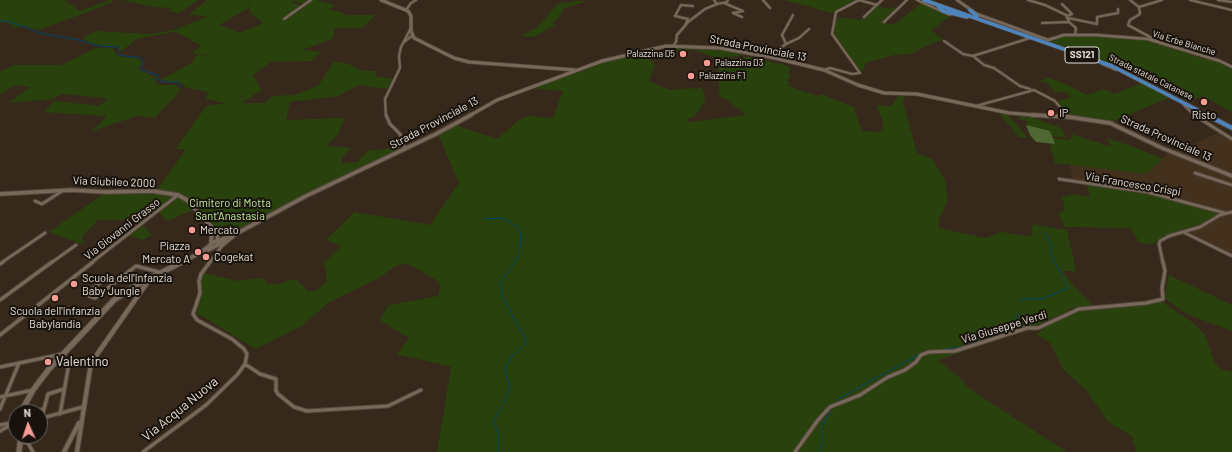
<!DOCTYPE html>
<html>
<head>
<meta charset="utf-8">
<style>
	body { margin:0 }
	#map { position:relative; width:1232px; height:452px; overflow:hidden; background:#36281b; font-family:Barlow,sans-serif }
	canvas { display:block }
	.north { position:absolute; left:8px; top:404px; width:40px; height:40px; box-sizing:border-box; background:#18120c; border:1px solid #6a635c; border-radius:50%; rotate:357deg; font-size:11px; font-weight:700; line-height:16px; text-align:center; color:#e6ddd5 }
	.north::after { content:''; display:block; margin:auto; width:14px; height:18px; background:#f59c94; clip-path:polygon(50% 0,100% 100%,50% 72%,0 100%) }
</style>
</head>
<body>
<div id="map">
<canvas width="1232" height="452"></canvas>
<div class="north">N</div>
</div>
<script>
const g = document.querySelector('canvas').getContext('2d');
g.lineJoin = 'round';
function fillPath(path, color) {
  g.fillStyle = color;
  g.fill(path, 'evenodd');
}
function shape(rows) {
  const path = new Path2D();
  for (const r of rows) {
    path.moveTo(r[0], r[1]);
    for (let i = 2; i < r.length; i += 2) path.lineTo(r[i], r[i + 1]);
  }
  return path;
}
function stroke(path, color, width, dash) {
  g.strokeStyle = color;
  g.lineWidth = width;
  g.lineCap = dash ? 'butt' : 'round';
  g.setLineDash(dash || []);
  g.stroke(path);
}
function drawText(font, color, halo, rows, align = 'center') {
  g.font = font + ' Barlow,sans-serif';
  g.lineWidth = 4;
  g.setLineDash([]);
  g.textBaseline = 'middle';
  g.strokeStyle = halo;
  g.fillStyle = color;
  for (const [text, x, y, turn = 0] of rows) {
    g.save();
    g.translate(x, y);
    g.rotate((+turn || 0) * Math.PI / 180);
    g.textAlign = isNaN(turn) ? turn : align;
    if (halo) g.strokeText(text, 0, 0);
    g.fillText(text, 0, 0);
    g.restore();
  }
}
const built = shape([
	[1220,132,1232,139,1232,255,1186,230,1201,224,1158,196,1087,184,1086,182,1073,180,1070,165,1146,174,1169,152,1175,152]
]);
const green = shape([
	[0,0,64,0,80,11,110,0,115,0,104,6,39,30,24,26,15,28,8,22,0,23],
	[122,0,199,0,179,13,169,11,172,8,153,7],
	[207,0,248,0,250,6,249,0,310,0,304,4,294,1,290,2,301,6,311,0,316,0,335,5,329,9,346,14,344,15,375,15,363,28,334,28,334,34,332,39,302,50,322,52,311,61,271,62,253,75,262,90,241,103,266,103,272,96,294,95,318,86,334,62,346,63,364,71,377,71,375,76,394,79,387,89,359,85,339,96,290,102,286,120,345,118,337,136,326,146,351,148,342,158,342,163,358,162,368,150,380,150,401,146,401,150,224,239,199,210,192,200,194,199,192,196,189,199,179,194,157,190,186,149,175,149,207,105,227,104,206,99,208,94,207,92,185,87,180,82,168,82,162,79,191,63,197,55,211,56,192,53,201,46,181,34,173,32,137,39,120,52,118,46,104,46,88,42,83,38,96,31,151,34,173,30,207,17,190,14],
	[249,8,251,13,263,23,240,33,219,25],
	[784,0,855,0,833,13],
	[575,1,588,1,565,8,556,21,551,23,555,25,534,37,522,36,537,27,558,4],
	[921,3,951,16,931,30,943,40,935,42,911,54,894,55,869,62,866,63,863,71,861,72,833,34,836,17,860,20,878,6,888,9,892,7,896,8,882,21,891,25,897,23],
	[974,14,1049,40,1053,41,1062,36,1097,35,1149,40,1198,57,1219,62,1232,67,1232,112,1203,96,1190,101,1151,81,1106,62],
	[675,47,721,49,777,60,776,61,747,55,717,58,695,50,674,50],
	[95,48,110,48,114,49,117,56,139,59,142,62,138,69,154,77,156,82,160,85,176,85,181,90,155,118,137,116,92,131,107,116,44,112,54,101,100,106,108,98,61,94,53,99,8,103,31,87,15,85,0,95,0,72,14,65,62,65],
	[641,52,638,57,654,61,652,63,655,65,649,81,670,90,689,88,696,89,702,87,705,98,704,103,695,116,688,119,688,122,746,115,726,99,720,97,718,77,719,59,750,57,788,66,791,69,788,74,791,75,787,80,789,82,788,86,818,96,822,94,856,108,854,109,862,131,879,132,883,128,882,119,876,105,892,106,899,94,908,94,943,100,943,102,911,95,904,97,903,102,917,153,931,158,945,180,948,200,939,220,939,228,985,238,1002,232,1031,237,1033,224,1067,230,1076,271,1061,271,1093,306,1067,309,1069,310,1067,313,1047,320,1029,330,938,360,960,378,970,389,1067,452,437,452,451,367,397,354,409,338,380,320,389,305,438,296,441,283,409,264,398,265,377,279,328,303,302,326,256,349,197,313,202,292,201,280,204,273,238,281,262,278,268,284,280,284,290,280,297,280,308,291,316,291,326,282,326,268,323,264,341,246,326,240,355,212,430,225,459,183,438,134,455,125,497,139,519,120,529,116,553,118,563,91,529,88,583,71,601,62],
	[1048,78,1064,83,1087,95,1104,89,1114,94,1142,83,1169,98,1111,122,1068,116,1056,102,1071,97,1065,92,1055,92,1046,82,1037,82],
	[999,113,1008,115,1028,138,1019,137],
	[1019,116,1032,117,1061,128,1066,138,1052,136,1050,131,1026,125,1028,122,1043,125,1021,120],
	[1071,134,1112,147,1107,138,1137,148,1163,159,1146,174,1055,163,1050,145,1055,143,1053,138,1068,140,1072,138],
	[1087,184,1158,196,1220,212,1201,224,1162,236,1155,244,1140,243,1130,228,1065,227,1058,214,1065,210,1062,196,1070,196,1069,194,1090,197],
	[148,192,174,196,141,223,125,219,123,220,98,220,81,238,85,241,82,244,49,232,105,193],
	[179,197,185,201,193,210,168,221,165,220,159,212],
	[143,225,152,235,143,240,129,236],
	[1169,275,1232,305,1232,331,1187,314,1168,301,1165,296],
	[1162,302,1192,322,1205,335,1214,361,1221,369,1232,372,1232,452,1134,452,1136,450,1132,436,1108,422,1087,391,1063,369,1050,343,1036,334,1050,324,1074,314,1080,310]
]);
const forest = shape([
	[1026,125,1050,131,1055,143,1054,144,1036,142,1030,135]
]);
const stream = shape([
	[0,21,9,21,40,33,79,40,98,46,118,47,119,55,141,58,144,62,140,68,142,70,157,75,157,79,164,82,178,82,181,88],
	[484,219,503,218,519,228,521,238,519,256,499,284,503,288,501,294,525,339,524,345,512,356,505,368,509,386,506,398,494,421,498,434,498,452],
	[1022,302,1022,299,1042,299,1068,288,1053,259,1050,251,1052,247,1045,232],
	[923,353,960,347,1004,333,1019,313],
	[835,404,840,398,920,354],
	[819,452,823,444,823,425,831,408]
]);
const minorFar2 = shape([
	[763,0,770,8],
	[917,0,950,15],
	[1028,0,1045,5,1066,15,1069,22,1076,28,1075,35],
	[1130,0,1139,7],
	[1190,0,1232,10],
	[1218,0,1232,2],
	[724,3,743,11,733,13,742,17],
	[717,4,727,2,728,0],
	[1062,4,1072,14,1067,16],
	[406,10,411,3,416,0],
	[864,17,882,0],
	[1068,18,1097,24,1097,17,1118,13,1118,9],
	[284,19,311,0],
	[884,22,907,0],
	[1042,23,1069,22],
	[685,26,688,19,675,16,681,5,693,6],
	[944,41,963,54,973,56,984,65,994,68,1020,86,1030,89],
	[403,43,413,35],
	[1161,43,1128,25,1130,20,1140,14,1139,7,1162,0],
	[786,44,799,38,809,29],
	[673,46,676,42,677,35,688,22,705,9,717,4,714,0],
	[973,56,1030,38],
	[779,59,779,49,786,44,782,35,793,15],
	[1102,64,1116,70],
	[824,70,830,68,852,74,860,73,832,34,836,12,859,0,877,5],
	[1183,104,1195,116],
	[976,106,1034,90,1055,101,1067,116],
	[386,116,385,99,400,68,399,56,401,47,411,28]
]);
const minorFar1 = shape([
	[386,115,390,124,400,134,405,149],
	[1066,115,1068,117],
	[1194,115,1232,139],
	[1195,173,1232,185],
	[1059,179,1147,192,1225,213],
	[35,201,42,204,62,191],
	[1185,233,1232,256],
	[222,246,234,236],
	[1,263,45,233],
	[51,263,76,245],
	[91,263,178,195],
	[209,263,222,246,219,245],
	[1163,263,1159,244,1160,241,1169,236,1200,227,1220,215,1232,212]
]);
const minor = shape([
	[0,264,3,262],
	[89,291,108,277,117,280],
	[89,296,95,298,136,266,159,272],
	[0,300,52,262],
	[0,335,93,262],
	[245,364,260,374,276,379,276,391,278,394,294,407,307,411,388,406,421,390],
	[0,367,62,354],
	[0,397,33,390],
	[0,409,19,363],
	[34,412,43,409],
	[60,414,68,369],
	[42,418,83,407],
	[40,424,48,394,64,389],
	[0,425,16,422],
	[0,431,16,422],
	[21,442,28,443,33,452],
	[143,452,206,405,237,375,245,364,247,354,244,349,232,339,197,320,193,314,200,293,199,281,201,274,210,262],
	[795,452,818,420,830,407,860,395,888,377,905,370,916,362,921,355,929,352,955,351,1027,328,1038,328,1079,309,1146,303,1163,299,1162,288,1165,271,1163,262]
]);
const tertiaryFar2 = shape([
	[957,0,977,14,1048,40,1064,35,1096,35,1148,39,1220,61,1232,67]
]);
const tertiaryFar1 = shape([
	[0,194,71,190,105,192,152,191,178,195,187,200,217,233,218,241],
	[211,244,212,231]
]);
const tertiary = shape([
	[64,452,79,423],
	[77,452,91,363,149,280]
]);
const secondaryFar2 = shape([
	[381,0,408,11,411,16,411,31,414,38,454,58,469,62,575,70],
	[469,116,497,100,602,61,666,46,720,48,775,58,824,70,858,85,884,93,917,94,1009,113,1047,116]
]);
const secondaryFar1 = shape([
	[1032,115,1069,117,1110,123,1162,148,1232,176],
	[208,250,225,241],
	[199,254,214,242,232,236,306,196,436,134,471,115],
	[180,263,200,253]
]);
const secondary = shape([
	[21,412,33,390,49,369,114,300,135,286,182,262],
	[19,452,21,436]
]);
const primaryFar1 = shape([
	[924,0,1112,66,1209,116],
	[937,5,943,11,967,17],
	[970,10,977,16]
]);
const primary = shape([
	[1207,115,1232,128]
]);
const markers = [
	[683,54,4,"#f59c94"],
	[707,63,4,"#f59c94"],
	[691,76,4,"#f59c94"],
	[1204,102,4,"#f59c94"],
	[1051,113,4,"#f59c94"],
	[192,230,4,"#f59c94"],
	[198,252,4,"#f59c94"],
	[206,257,4,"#f59c94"],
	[74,284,4,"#f59c94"],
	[55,298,4,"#f59c94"],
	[48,362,4,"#f59c94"]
];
const farStreetnames = [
	["Via Erbe Bianche",1184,43,17],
	["Strada statale Catanese",1151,77,26]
];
const farPoinames = [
	["Palazzina D5",675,54,"right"],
	["Palazzina D3",715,63],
	["Palazzina F1",699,76]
];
const shields = [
	[1082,55,34]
];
const shieldNames = [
	["SS121",1082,55]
];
const streetNames = [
	["Strada Provinciale 13",758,48,11],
	["Strada Provinciale 13",434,123,-28],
	["Strada Provinciale 13",1166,138,24],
	["Via Giubileo 2000",114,182,2],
	["Via Francesco Crispi",1133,184,10],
	["Via Giovanni Grasso",122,229,-38],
	["Via Giuseppe Verdi",1004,327,-17]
];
const poiNames = [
	["IP",1059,113],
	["Risto",1204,115,"center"],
	["Mercato",200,230],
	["Piazza",190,246,"right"],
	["Mercato A",190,259,"right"],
	["Cogekat",214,257],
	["Scuola dell'infanzia",82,278],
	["Baby Jungle",82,291],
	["Scuola dell'infanzia",55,311,"center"],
	["Babylandia",55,324,"center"]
];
const parkNames = [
	["Cimitero di Motta",230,203],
	["Sant'Anastasia",230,216]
];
const nearPoinames = [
	["Valentino",56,362]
];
const nearStreetnames = [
	["Via Acqua Nuova",180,409,-39]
];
fillPath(built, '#43311e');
fillPath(green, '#29420d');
fillPath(forest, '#4d6833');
stroke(stream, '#004568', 1);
stroke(minorFar2, '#51463b', 3.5);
stroke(minorFar1, '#51463b', 4.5);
stroke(minor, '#51463b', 5);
stroke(tertiaryFar2, '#51463b', 4);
stroke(tertiaryFar1, '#51463b', 5.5);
stroke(tertiary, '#51463b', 6);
stroke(secondaryFar2, '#51463b', 4.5);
stroke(secondaryFar1, '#51463b', 5.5);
stroke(secondary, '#51463b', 7);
stroke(primaryFar1, '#51463b', 5);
stroke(primary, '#51463b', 6);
stroke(minorFar2, '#786859', 2);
stroke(minorFar1, '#786859', 2.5);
stroke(minor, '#786859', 3);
stroke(tertiaryFar2, '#786859', 2.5);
stroke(tertiaryFar1, '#786859', 3.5);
stroke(tertiary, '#786859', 4);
stroke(secondaryFar2, '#786859', 3);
stroke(secondaryFar1, '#786859', 3.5);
stroke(secondary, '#786859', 5);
stroke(primaryFar1, '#4d84bc', 3.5);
stroke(primary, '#4d84bc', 4);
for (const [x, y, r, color] of markers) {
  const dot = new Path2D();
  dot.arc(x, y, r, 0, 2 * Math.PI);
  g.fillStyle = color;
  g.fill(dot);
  stroke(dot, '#18120c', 1.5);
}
drawText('9px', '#e6ddd5', '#18120c', farStreetnames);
drawText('9px', '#e6ddd5', '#18120c', farPoinames, 'left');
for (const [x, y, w] of shields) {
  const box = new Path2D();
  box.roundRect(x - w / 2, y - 8, w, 16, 3);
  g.fillStyle = '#18120c';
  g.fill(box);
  stroke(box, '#e6ddd5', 1);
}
drawText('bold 10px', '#e6ddd5', null, shieldNames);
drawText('11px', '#e6ddd5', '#18120c', streetNames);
drawText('11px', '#e6ddd5', '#18120c', poiNames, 'left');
drawText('11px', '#c1ec9b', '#18120c', parkNames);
drawText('13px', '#e6ddd5', '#18120c', nearPoinames, 'left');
drawText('13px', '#e6ddd5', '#18120c', nearStreetnames);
</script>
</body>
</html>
